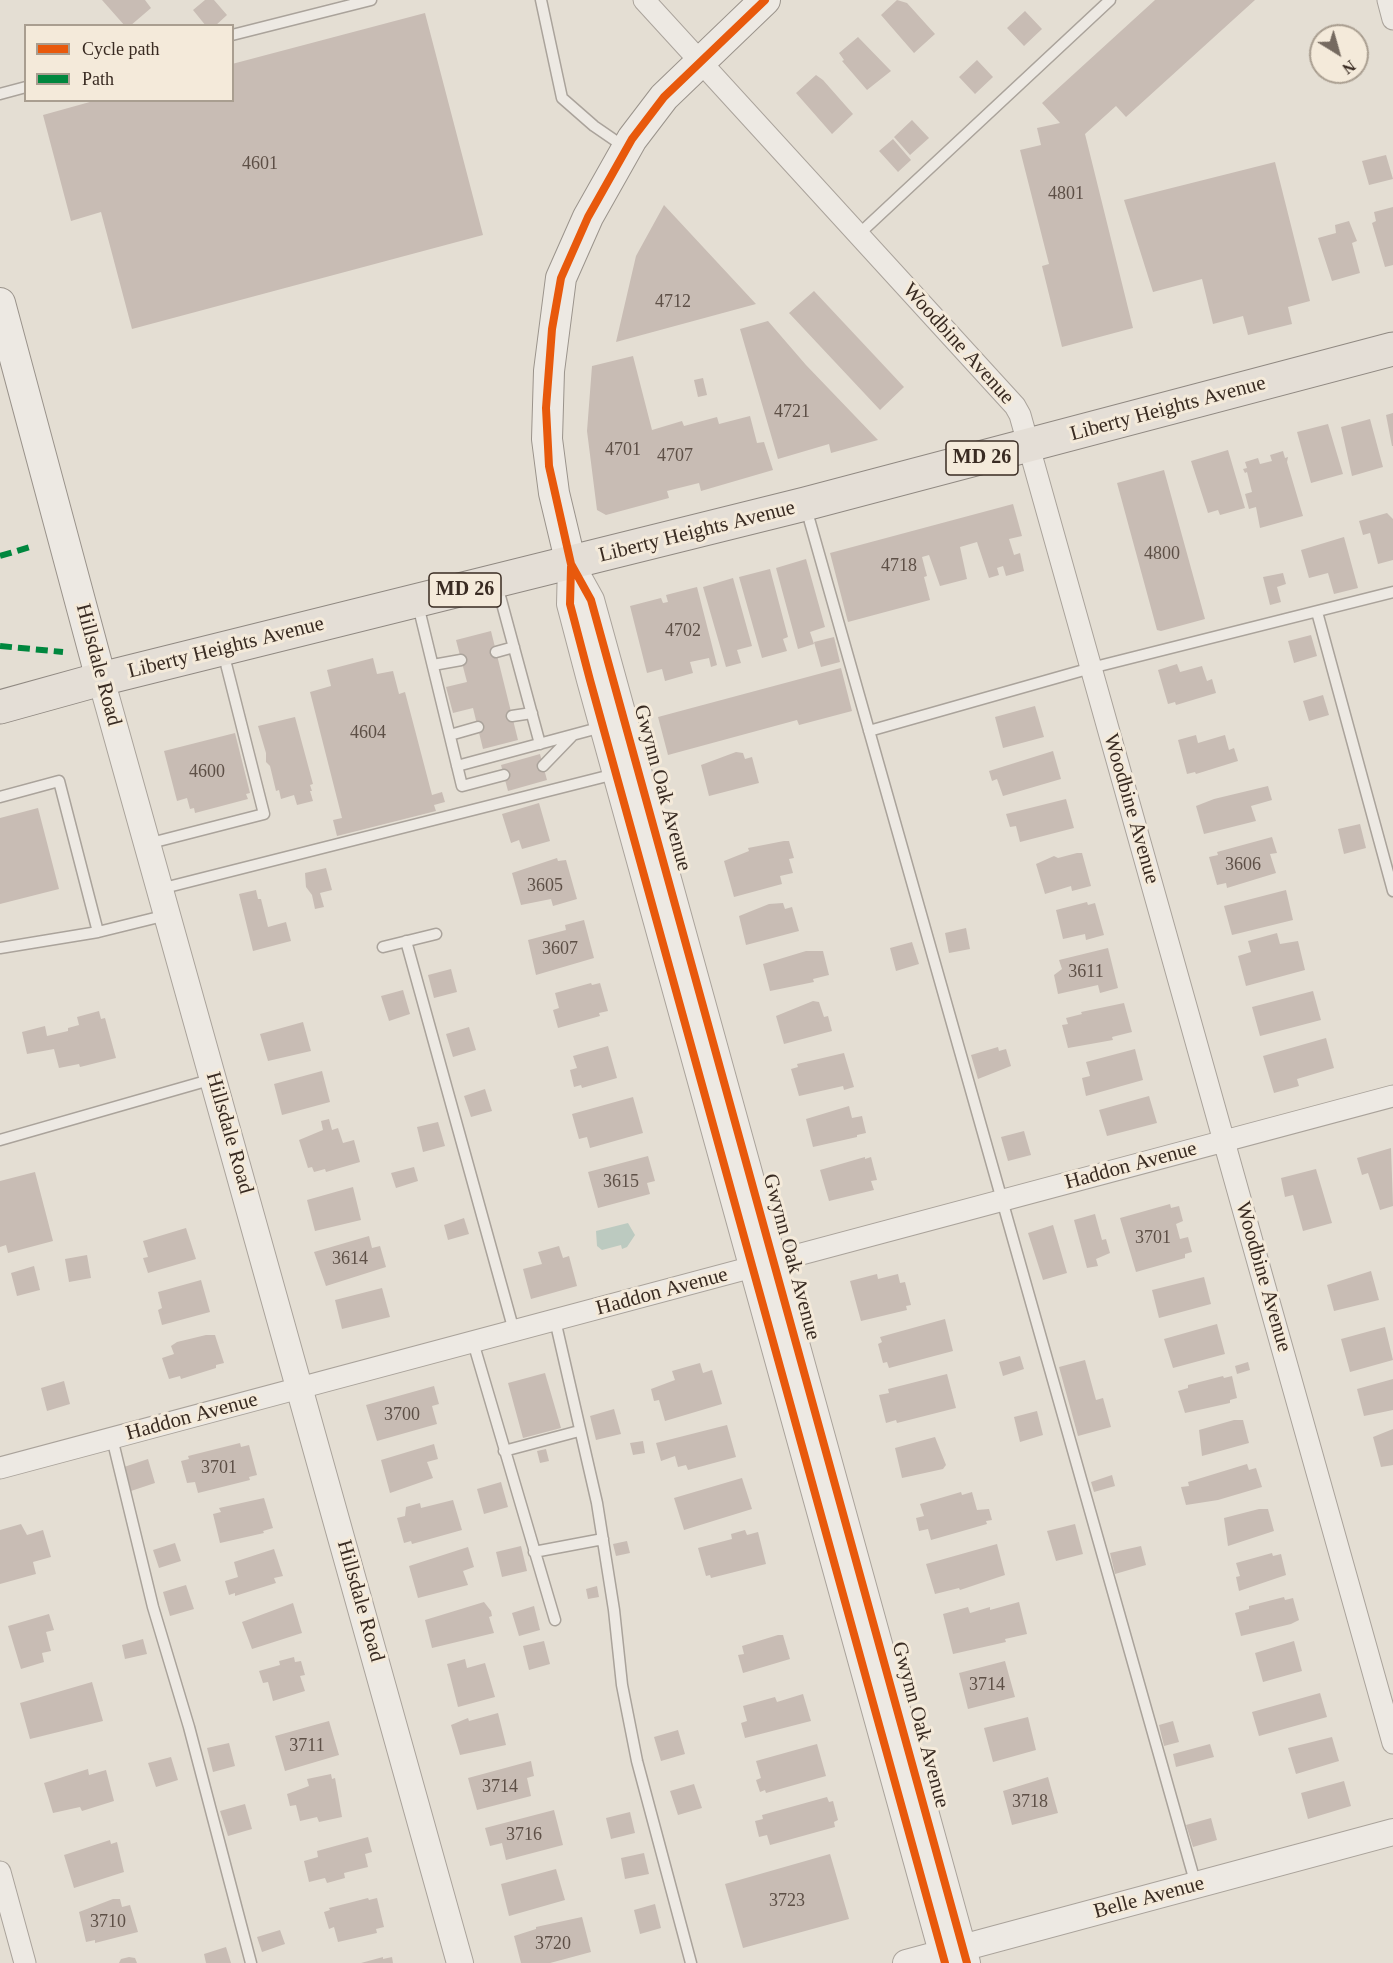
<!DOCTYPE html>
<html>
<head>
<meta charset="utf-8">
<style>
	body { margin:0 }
	#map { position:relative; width:1393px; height:1963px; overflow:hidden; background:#e4ded3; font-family:Georgia,serif }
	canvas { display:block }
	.legend { position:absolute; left:24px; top:24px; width:210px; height:78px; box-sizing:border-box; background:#f4eada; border:2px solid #a99e90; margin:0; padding:8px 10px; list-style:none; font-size:18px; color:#392b22 }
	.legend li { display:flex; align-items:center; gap:12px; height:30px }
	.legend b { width:30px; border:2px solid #a99e90 }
	.north { position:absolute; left:1309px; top:24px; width:60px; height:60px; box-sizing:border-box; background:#f4eada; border:2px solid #a99e90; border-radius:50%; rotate:143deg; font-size:16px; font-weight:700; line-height:24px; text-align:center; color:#392b22 }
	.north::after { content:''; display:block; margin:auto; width:21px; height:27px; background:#756a60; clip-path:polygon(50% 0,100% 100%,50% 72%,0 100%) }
</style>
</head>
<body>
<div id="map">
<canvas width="1393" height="1963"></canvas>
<ul class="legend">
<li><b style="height:8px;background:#e8590c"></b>Cycle path</li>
<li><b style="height:8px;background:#00873e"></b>Path</li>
</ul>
<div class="north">N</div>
</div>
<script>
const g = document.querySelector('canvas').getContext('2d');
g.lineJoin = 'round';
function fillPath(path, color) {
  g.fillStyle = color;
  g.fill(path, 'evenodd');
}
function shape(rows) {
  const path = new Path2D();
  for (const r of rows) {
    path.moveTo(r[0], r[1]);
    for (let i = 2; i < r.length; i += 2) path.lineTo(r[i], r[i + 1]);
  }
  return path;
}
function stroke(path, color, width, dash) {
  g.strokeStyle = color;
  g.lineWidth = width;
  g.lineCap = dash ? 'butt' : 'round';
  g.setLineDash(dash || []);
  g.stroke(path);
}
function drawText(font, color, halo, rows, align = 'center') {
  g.font = font + ' Georgia,serif';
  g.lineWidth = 6;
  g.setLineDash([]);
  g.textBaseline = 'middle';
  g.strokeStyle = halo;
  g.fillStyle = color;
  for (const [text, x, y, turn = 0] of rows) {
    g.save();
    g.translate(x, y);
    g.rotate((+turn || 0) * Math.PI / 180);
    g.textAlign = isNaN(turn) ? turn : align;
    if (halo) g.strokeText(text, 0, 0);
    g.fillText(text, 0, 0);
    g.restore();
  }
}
const water = shape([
	[628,1223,635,1235,627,1247,622,1249,621,1245,602,1250,597,1246,596,1231]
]);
const building = shape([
	[102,0,145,0,151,8,130,26,125,26],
	[205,0,214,0,227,15,215,26,206,26,193,10],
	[897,0,907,3,935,34,914,53,881,15],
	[1155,0,1255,0,1126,117,1116,106,1085,134,1133,328,1062,347,1042,266,1049,264,1020,150,1041,145,1037,128,1060,123,1042,103],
	[1025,11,1042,29,1024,46,1007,28],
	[425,13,483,235,132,329,101,212,71,221,43,115,97,100,232,100,232,64],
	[858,37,891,71,867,90,842,61,844,60,839,53],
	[977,60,993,77,975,94,959,77],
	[816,75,823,80,853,114,832,134,796,93],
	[912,120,929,138,910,155,894,137],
	[893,139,911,160,898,172,879,151],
	[1386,155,1393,179,1369,185,1362,161],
	[1275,162,1310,301,1288,307,1292,324,1248,335,1243,316,1213,324,1202,279,1153,292,1124,200],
	[664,205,756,304,616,342,636,256],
	[1393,207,1393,265,1385,267,1372,223,1376,221,1374,212],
	[1349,221,1357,241,1352,243,1360,273,1332,281,1318,238,1336,233,1335,225],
	[814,291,904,387,880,410,789,313],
	[768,321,806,365,878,440,831,453,829,444,778,459,740,329],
	[633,356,652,430,682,421,684,426,717,417,719,424,750,416,757,443,764,442,773,470,701,491,699,483,667,491,669,498,606,515,597,510,587,431,592,366],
	[703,378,707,395,698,397,694,380],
	[1393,413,1393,446,1392,446,1386,415],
	[1370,419,1383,467,1352,476,1341,427],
	[1328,424,1343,474,1311,483,1297,432],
	[1228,450,1245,508,1220,515,1218,510,1208,513,1191,461],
	[1283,451,1285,458,1288,457,1287,462,1303,516,1260,528,1256,507,1249,509,1245,494,1252,492,1247,472,1245,473,1243,469,1247,468,1245,462,1258,458,1260,464,1272,461,1270,455],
	[1164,470,1205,619,1161,631,1157,630,1117,483],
	[1013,504,1022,536,1009,539,1014,555,1020,553,1024,571,1006,576,1003,566,997,568,999,575,989,578,977,542,960,547,967,579,940,586,929,555,922,557,927,576,924,577,930,600,848,622,830,553],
	[1387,513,1393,519,1393,560,1378,564,1370,533,1363,535,1359,521],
	[1344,537,1358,588,1334,594,1328,573,1309,578,1301,550],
	[806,559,825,627,810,632,814,644,798,649,776,568],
	[770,569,788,637,783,639,787,651,762,658,739,577],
	[1283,573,1286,584,1277,587,1281,602,1270,605,1263,577],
	[733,578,752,646,737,650,741,663,726,667,703,587],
	[697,587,717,665,711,667,709,658,690,662,693,673,665,681,662,669,647,673,630,606,661,598,663,603,668,602,666,595],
	[491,631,518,740,483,749,473,708,453,713,446,687,467,682,456,640],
	[1311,635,1317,656,1294,663,1288,641],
	[834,637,840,662,821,667,814,642],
	[373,658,377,674,393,671,399,694,405,692,432,795,442,792,445,802,434,805,436,811,337,836,333,820,342,818,310,692,331,686,327,670],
	[1177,664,1180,672,1202,666,1207,681,1212,679,1216,693,1176,705,1175,702,1168,704,1158,670],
	[841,668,852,711,799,725,797,720,668,755,658,717],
	[1323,695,1329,715,1309,721,1303,701],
	[1035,706,1044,737,1003,748,995,717],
	[295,717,313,784,310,785,312,791,310,791,313,801,297,805,294,795,281,799,279,790,276,791,270,766,266,762,266,753,258,726],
	[235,733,250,793,246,794,248,799,195,813,194,808,190,809,187,798,177,801,164,751],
	[1196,735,1198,743,1225,735,1229,750,1234,748,1238,761,1196,774,1195,772,1187,774,1178,740],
	[1053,751,1061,779,1003,796,997,779,992,781,989,771],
	[736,752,743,753,745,759,752,757,759,783,709,796,701,765],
	[540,754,547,780,508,791,501,765],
	[1268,786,1272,800,1251,806,1256,821,1204,834,1196,806,1214,799],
	[1066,799,1074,828,1020,842,1016,826,1010,827,1006,814],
	[539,803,550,841,522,849,519,840,511,843,502,814],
	[38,808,59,889,0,904,0,818],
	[1360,824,1366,848,1344,854,1338,829],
	[1272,837,1277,853,1270,854,1276,873,1227,888,1226,883,1217,885,1209,857,1218,855,1217,852],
	[784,841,789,841,794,858,789,859,793,873,780,876,782,884,734,897,724,861,749,851,748,848],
	[1077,853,1082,853,1091,886,1072,891,1071,886,1045,894,1036,864,1054,856,1058,858],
	[557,858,558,861,566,860,577,899,553,906,551,899,521,905,512,873],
	[326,868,332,890,320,893,324,907,315,909,312,895,306,887,305,873],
	[256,890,258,899,261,899,268,927,286,922,291,941,253,951,239,894],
	[1286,890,1293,920,1232,935,1224,906],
	[1087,902,1088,905,1095,903,1104,935,1086,940,1085,934,1063,939,1056,910],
	[783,903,785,909,792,907,799,931,746,945,739,916,769,904],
	[584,920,594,958,536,975,528,940,566,930,565,925],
	[966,928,970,949,949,953,945,933],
	[1277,933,1280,944,1298,941,1305,970,1246,986,1238,956,1251,952,1248,941],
	[912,942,919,964,896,971,890,948],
	[1108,948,1118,988,1100,993,1098,985,1058,994,1054,975,1062,969,1059,960],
	[806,951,823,951,829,975,813,979,814,982,770,991,763,964],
	[451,969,457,992,434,998,428,975],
	[591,983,592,985,600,983,608,1011,599,1013,600,1016,558,1028,553,1010,559,1008,555,993],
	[403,990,410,1014,389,1021,381,996],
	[1313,991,1321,1020,1260,1036,1252,1007],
	[813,1001,819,1002,824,1017,828,1016,832,1031,784,1044,776,1016],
	[1124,1003,1132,1032,1112,1037,1113,1040,1068,1048,1062,1025,1068,1024,1066,1018,1082,1014,1081,1012],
	[99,1011,101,1019,105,1018,116,1058,80,1067,79,1064,59,1068,54,1049,27,1054,22,1032,45,1026,47,1036,68,1031,68,1028,79,1025,77,1017],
	[303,1022,311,1051,268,1061,260,1034],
	[469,1027,476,1050,453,1057,446,1034],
	[1326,1038,1334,1068,1297,1079,1299,1086,1274,1093,1263,1056],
	[608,1046,617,1078,582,1088,581,1085,574,1087,570,1070,577,1068,573,1056],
	[998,1047,999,1051,1006,1049,1011,1066,978,1079,971,1055],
	[1135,1049,1143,1080,1086,1096,1082,1078,1090,1076,1086,1062],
	[844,1053,854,1087,844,1090,843,1086,799,1096,791,1069,798,1067,797,1064],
	[322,1071,330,1102,282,1115,274,1084],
	[485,1089,492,1111,471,1117,464,1096],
	[1149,1096,1157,1123,1107,1136,1099,1110],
	[633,1097,643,1133,590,1148,587,1137,579,1139,572,1114],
	[849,1106,852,1118,862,1116,866,1133,857,1135,857,1137,813,1147,806,1119],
	[329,1119,332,1130,338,1128,343,1143,354,1140,360,1162,326,1172,325,1169,314,1172,312,1167,308,1168,299,1140,323,1130,321,1121],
	[438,1122,445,1146,423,1152,417,1127],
	[1024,1131,1031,1155,1008,1161,1001,1137],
	[1391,1148,1393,1206,1380,1210,1368,1173,1362,1175,1357,1158],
	[648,1156,655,1181,647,1183,650,1194,598,1208,588,1172],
	[865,1157,865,1159,871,1157,877,1180,871,1181,874,1190,829,1201,820,1170],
	[414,1167,418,1181,396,1188,391,1173],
	[1316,1169,1332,1223,1303,1231,1293,1195,1285,1197,1281,1178],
	[35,1172,53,1241,8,1253,6,1245,0,1247,0,1181],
	[353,1187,361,1220,315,1231,307,1200],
	[1170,1204,1171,1208,1179,1206,1183,1221,1176,1224,1180,1239,1188,1237,1192,1252,1185,1254,1185,1258,1136,1272,1120,1218],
	[1095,1214,1102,1240,1106,1239,1110,1253,1096,1259,1098,1266,1087,1268,1074,1220],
	[464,1218,469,1234,448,1240,444,1225],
	[1053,1225,1067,1273,1043,1280,1028,1233],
	[186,1228,196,1259,148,1273,143,1258,148,1257,143,1241],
	[369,1236,372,1248,380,1246,386,1267,326,1286,314,1252],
	[559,1246,563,1258,569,1256,577,1286,531,1299,523,1269,542,1264,538,1252],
	[87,1255,91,1278,69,1282,65,1259],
	[34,1266,40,1290,17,1296,11,1273],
	[1371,1271,1379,1300,1334,1311,1327,1285],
	[877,1274,878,1279,898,1274,900,1283,905,1282,911,1305,906,1306,907,1310,861,1321,850,1281],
	[1204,1277,1211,1304,1159,1318,1152,1290],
	[201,1280,210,1312,162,1325,158,1310,162,1308,158,1292],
	[382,1288,390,1317,342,1329,335,1300],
	[945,1319,953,1351,889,1368,887,1362,883,1363,878,1344,882,1342,880,1337],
	[1217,1324,1225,1354,1173,1368,1164,1339],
	[1385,1327,1393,1360,1350,1372,1341,1339],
	[206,1335,215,1335,224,1363,216,1365,216,1368,181,1379,180,1376,169,1379,162,1358,174,1354,171,1346,177,1342],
	[1020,1356,1024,1369,1003,1376,999,1362],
	[1085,1360,1096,1400,1103,1398,1111,1427,1078,1436,1059,1367],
	[1248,1362,1250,1370,1237,1374,1235,1366],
	[700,1363,703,1373,712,1370,722,1404,665,1421,659,1400,654,1401,651,1389,675,1380,672,1371],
	[545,1373,561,1428,523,1438,508,1383],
	[947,1374,956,1408,897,1423,896,1420,886,1423,879,1395,889,1393,888,1389],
	[1223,1376,1224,1378,1232,1376,1237,1398,1230,1400,1230,1403,1185,1413,1178,1391,1188,1388,1188,1385],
	[1393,1379,1393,1410,1364,1416,1357,1389],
	[64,1381,70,1404,47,1411,41,1388],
	[434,1386,439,1404,432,1406,437,1424,377,1441,366,1405],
	[614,1409,621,1434,596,1440,590,1416],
	[1037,1411,1043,1435,1020,1442,1014,1417],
	[1234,1420,1243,1420,1249,1443,1202,1456,1199,1430],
	[727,1425,736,1457,688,1470,686,1465,678,1467,675,1456,661,1461,656,1443],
	[1393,1429,1393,1465,1381,1467,1373,1437],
	[935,1437,946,1465,943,1469,902,1478,895,1448],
	[643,1441,645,1453,633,1455,630,1443],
	[240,1443,241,1447,249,1445,257,1475,249,1477,250,1480,198,1493,195,1482,187,1483,181,1461,189,1459,188,1456],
	[434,1444,438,1459,427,1462,433,1478,390,1493,381,1460],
	[546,1449,549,1461,540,1463,537,1451],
	[148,1459,155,1483,131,1491,124,1467],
	[1247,1464,1249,1470,1256,1468,1262,1487,1218,1500,1186,1505,1181,1487,1189,1486,1188,1482],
	[1112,1475,1115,1486,1094,1492,1091,1482],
	[742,1478,752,1509,684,1530,674,1498],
	[501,1482,508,1507,484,1514,477,1489],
	[961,1492,962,1495,972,1492,977,1510,989,1509,992,1520,986,1521,987,1524,931,1540,928,1529,919,1531,916,1518,924,1516,920,1504],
	[264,1498,273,1528,263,1531,264,1533,220,1543,213,1514,221,1512,219,1508],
	[453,1500,462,1530,412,1544,411,1541,404,1543,397,1518,405,1516,406,1507,420,1503,421,1508],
	[1259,1509,1268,1509,1274,1531,1228,1546,1224,1518],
	[21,1524,27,1535,43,1530,51,1557,33,1562,36,1574,0,1584,0,1530],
	[1075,1524,1083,1554,1056,1561,1047,1531],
	[745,1530,747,1535,758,1532,766,1564,711,1578,710,1575,706,1576,698,1548,732,1539,731,1534],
	[627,1541,630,1553,616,1556,613,1544],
	[175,1543,181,1561,159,1568,153,1550],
	[997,1544,1005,1575,960,1590,959,1588,935,1594,926,1564],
	[521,1546,527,1571,502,1577,496,1552],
	[1141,1546,1146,1565,1115,1574,1110,1553],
	[468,1547,474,1567,463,1571,468,1585,418,1598,409,1566],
	[274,1549,283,1576,274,1578,276,1583,235,1596,235,1593,229,1595,225,1581,238,1577,234,1562],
	[1272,1553,1273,1556,1281,1554,1286,1575,1239,1591,1236,1577,1240,1576,1236,1563],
	[186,1585,194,1609,170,1616,163,1592],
	[597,1586,599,1597,588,1599,586,1589],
	[1284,1597,1285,1600,1293,1598,1299,1620,1291,1624,1241,1636,1235,1613,1249,1609,1249,1606],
	[484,1602,491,1611,492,1616,489,1617,494,1633,432,1648,425,1620],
	[1019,1602,1027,1634,1005,1639,1006,1642,953,1654,943,1614,968,1607,970,1613,990,1607,990,1610],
	[293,1603,302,1633,252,1649,242,1622],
	[534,1606,540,1630,519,1636,512,1613],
	[49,1614,54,1630,46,1632,51,1651,42,1653,44,1662,21,1669,8,1626],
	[778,1635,783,1635,790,1659,743,1673,738,1655,744,1654,742,1646],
	[143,1639,147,1654,125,1659,122,1645],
	[544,1641,550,1664,529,1670,523,1646],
	[1294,1641,1302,1671,1263,1682,1255,1653],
	[294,1657,295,1662,301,1661,305,1675,300,1676,305,1691,273,1701,268,1682,263,1683,259,1671,280,1665,279,1661],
	[465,1659,467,1668,485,1663,495,1697,458,1707,447,1664],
	[1005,1661,1015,1697,968,1709,959,1673],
	[92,1682,103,1721,30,1739,20,1703],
	[1320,1693,1327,1717,1259,1736,1252,1712],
	[803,1694,811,1721,745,1738,741,1723,747,1721,743,1706,775,1697,777,1702],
	[498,1713,506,1745,460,1755,451,1725,468,1718,469,1721],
	[1028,1717,1036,1750,993,1762,984,1728],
	[329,1721,339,1755,285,1771,275,1736],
	[1173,1721,1179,1742,1164,1746,1159,1725],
	[678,1730,685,1754,661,1761,654,1737],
	[1332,1737,1339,1761,1296,1774,1288,1748],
	[229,1743,235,1766,213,1772,207,1748],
	[817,1744,826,1776,766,1793,765,1790,760,1792,756,1780,761,1778,756,1761],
	[1210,1744,1214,1757,1176,1767,1173,1754],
	[171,1757,178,1780,156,1787,148,1763],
	[531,1761,534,1776,527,1778,531,1796,477,1810,468,1778],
	[88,1769,89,1775,106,1770,114,1801,82,1811,80,1807,53,1813,44,1783],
	[331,1774,332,1779,335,1778,342,1817,319,1822,317,1817,300,1821,296,1805,290,1806,287,1794,309,1786,307,1779],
	[1048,1777,1058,1813,1012,1825,1003,1791],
	[1344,1781,1351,1806,1308,1819,1301,1793],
	[694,1784,702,1808,678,1815,670,1791],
	[827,1797,829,1802,833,1801,838,1820,834,1822,835,1827,770,1845,767,1835,759,1837,755,1821,763,1819,762,1815],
	[245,1804,252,1829,228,1836,220,1811],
	[554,1810,563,1845,506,1860,502,1843,490,1846,485,1828],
	[630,1812,635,1833,611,1839,606,1818],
	[1211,1818,1217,1840,1193,1847,1186,1825],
	[368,1837,372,1852,365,1854,368,1867,344,1873,345,1878,327,1883,325,1878,309,1882,304,1861,318,1857,317,1851],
	[110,1840,111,1844,117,1842,124,1872,74,1888,64,1855],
	[644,1853,649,1874,625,1879,621,1858],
	[830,1854,849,1919,743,1948,725,1884],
	[556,1869,565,1900,509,1916,501,1884],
	[368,1898,369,1900,377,1898,384,1927,376,1929,377,1933,338,1942,334,1927,329,1929,324,1912,330,1910,329,1908],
	[113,1899,120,1899,122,1907,130,1905,138,1932,95,1943,95,1940,86,1942,79,1912],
	[655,1904,661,1928,640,1934,634,1910],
	[582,1917,591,1952,550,1963,521,1963,514,1936,536,1929,536,1927],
	[280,1930,285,1944,262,1952,257,1937],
	[226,1947,231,1963,206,1963,204,1954],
	[129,1957,135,1958,137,1963,119,1963,121,1959],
	[383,1957,383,1959,392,1957,393,1963,361,1963]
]);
const service = shape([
	[541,0,562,98,594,126,626,148],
	[232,35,371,0],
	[0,94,26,87],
	[858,235,1110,0],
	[806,508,1196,1885],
	[497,585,540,744],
	[418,605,462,786,504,775],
	[1317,612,1393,891],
	[496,652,514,647],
	[433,665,461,660],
	[512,716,532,713],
	[869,731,1091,668,1393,592],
	[450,735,478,727],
	[457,766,602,727],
	[543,766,572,736],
	[0,797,59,781,98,932],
	[147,844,264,814,223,652],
	[160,889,615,774],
	[406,941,514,1331],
	[383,947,436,934],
	[0,948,98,932,167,915],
	[0,1140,213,1079],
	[555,1320,597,1503,614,1610,622,1685,637,1761,691,1963],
	[473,1342,555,1620],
	[112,1438,153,1607,189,1727,251,1963],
	[504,1451,579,1431],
	[534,1552,603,1539]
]);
const minor = shape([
	[644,0,1015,406,1020,415,1393,1743],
	[1388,0,1393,19],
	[0,1468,1393,1096],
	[0,1872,25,1963]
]);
const tertiary = shape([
	[571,564,591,600,967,1963],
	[571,564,570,604,590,680,945,1963],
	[101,679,460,1963],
	[906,1963,1393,1832]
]);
const secondary = shape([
	[0,303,101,679],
	[571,564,554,493,547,439,549,371,561,278,588,217,632,139,664,97,765,0]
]);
const primary = shape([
	[0,707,101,679,805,504,1393,349]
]);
const quiet = shape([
	[0,556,30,547],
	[0,646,63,652]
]);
const cycleway = shape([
	[765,0,664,97,632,139,588,217,561,278,552,329,546,408,549,466,571,564,591,600,967,1963],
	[571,567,570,604,590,680,945,1963]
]);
const numberNames = [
	["4601",260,164],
	["4801",1066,194],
	["4712",673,302],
	["4721",792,412],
	["4701",623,450],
	["4707",675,456],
	["4800",1162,554],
	["4718",899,566],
	["4702",683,631],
	["4604",368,733],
	["4600",207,772],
	["3606",1243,865],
	["3605",545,886],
	["3607",560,949],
	["3611",1086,972],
	["3615",621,1182],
	["3701",1153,1238],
	["3614",350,1259],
	["3700",402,1415],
	["3701",219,1468],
	["3714",987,1685],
	["3711",307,1746],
	["3714",500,1787],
	["3718",1030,1802],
	["3716",524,1835],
	["3723",787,1901],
	["3710",108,1922],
	["3720",553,1944]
];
const shields = [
	[982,458,72],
	[465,590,72]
];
const shieldNames = [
	["MD 26",982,458],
	["MD 26",465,590]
];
const streetNames = [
	["Woodbine Avenue",958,344,48],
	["Liberty Heights Avenue",1168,409,-15],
	["Liberty Heights Avenue",697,532,-14],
	["Liberty Heights Avenue",226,648,-14],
	["Hillsdale Road",98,665,75],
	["Gwynn Oak Avenue",662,788,75],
	["Woodbine Avenue",1131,809,74],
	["Hillsdale Road",229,1133,74],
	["Haddon Avenue",1131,1166,-15],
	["Gwynn Oak Avenue",791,1257,75],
	["Woodbine Avenue",1263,1277,74],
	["Haddon Avenue",662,1292,-15],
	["Haddon Avenue",192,1417,-15],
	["Hillsdale Road",360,1601,74],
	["Gwynn Oak Avenue",920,1725,75],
	["Belle Avenue",1149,1898,-15]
];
fillPath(water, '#bccac0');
fillPath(building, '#c8bcb4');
stroke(service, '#aaa39b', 13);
stroke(minor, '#aaa39b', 23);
stroke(tertiary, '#aaa39b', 28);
stroke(secondary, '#9a938b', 32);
stroke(primary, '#908982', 35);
stroke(service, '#ede9e3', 10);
stroke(minor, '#ede9e3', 21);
stroke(tertiary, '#ede9e3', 26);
stroke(secondary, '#ede9e3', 30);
stroke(primary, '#e4ded6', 33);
stroke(quiet, '#00873e', 6, [12, 6]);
stroke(cycleway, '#e8590c', 8);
drawText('18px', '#5d4f46', null, numberNames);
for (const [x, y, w] of shields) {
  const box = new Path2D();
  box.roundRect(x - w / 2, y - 17, w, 34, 4.5);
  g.fillStyle = '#f4eada';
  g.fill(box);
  stroke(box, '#392b22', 1.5);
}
drawText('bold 20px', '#392b22', null, shieldNames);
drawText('21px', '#392b22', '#f4eada', streetNames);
</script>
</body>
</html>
